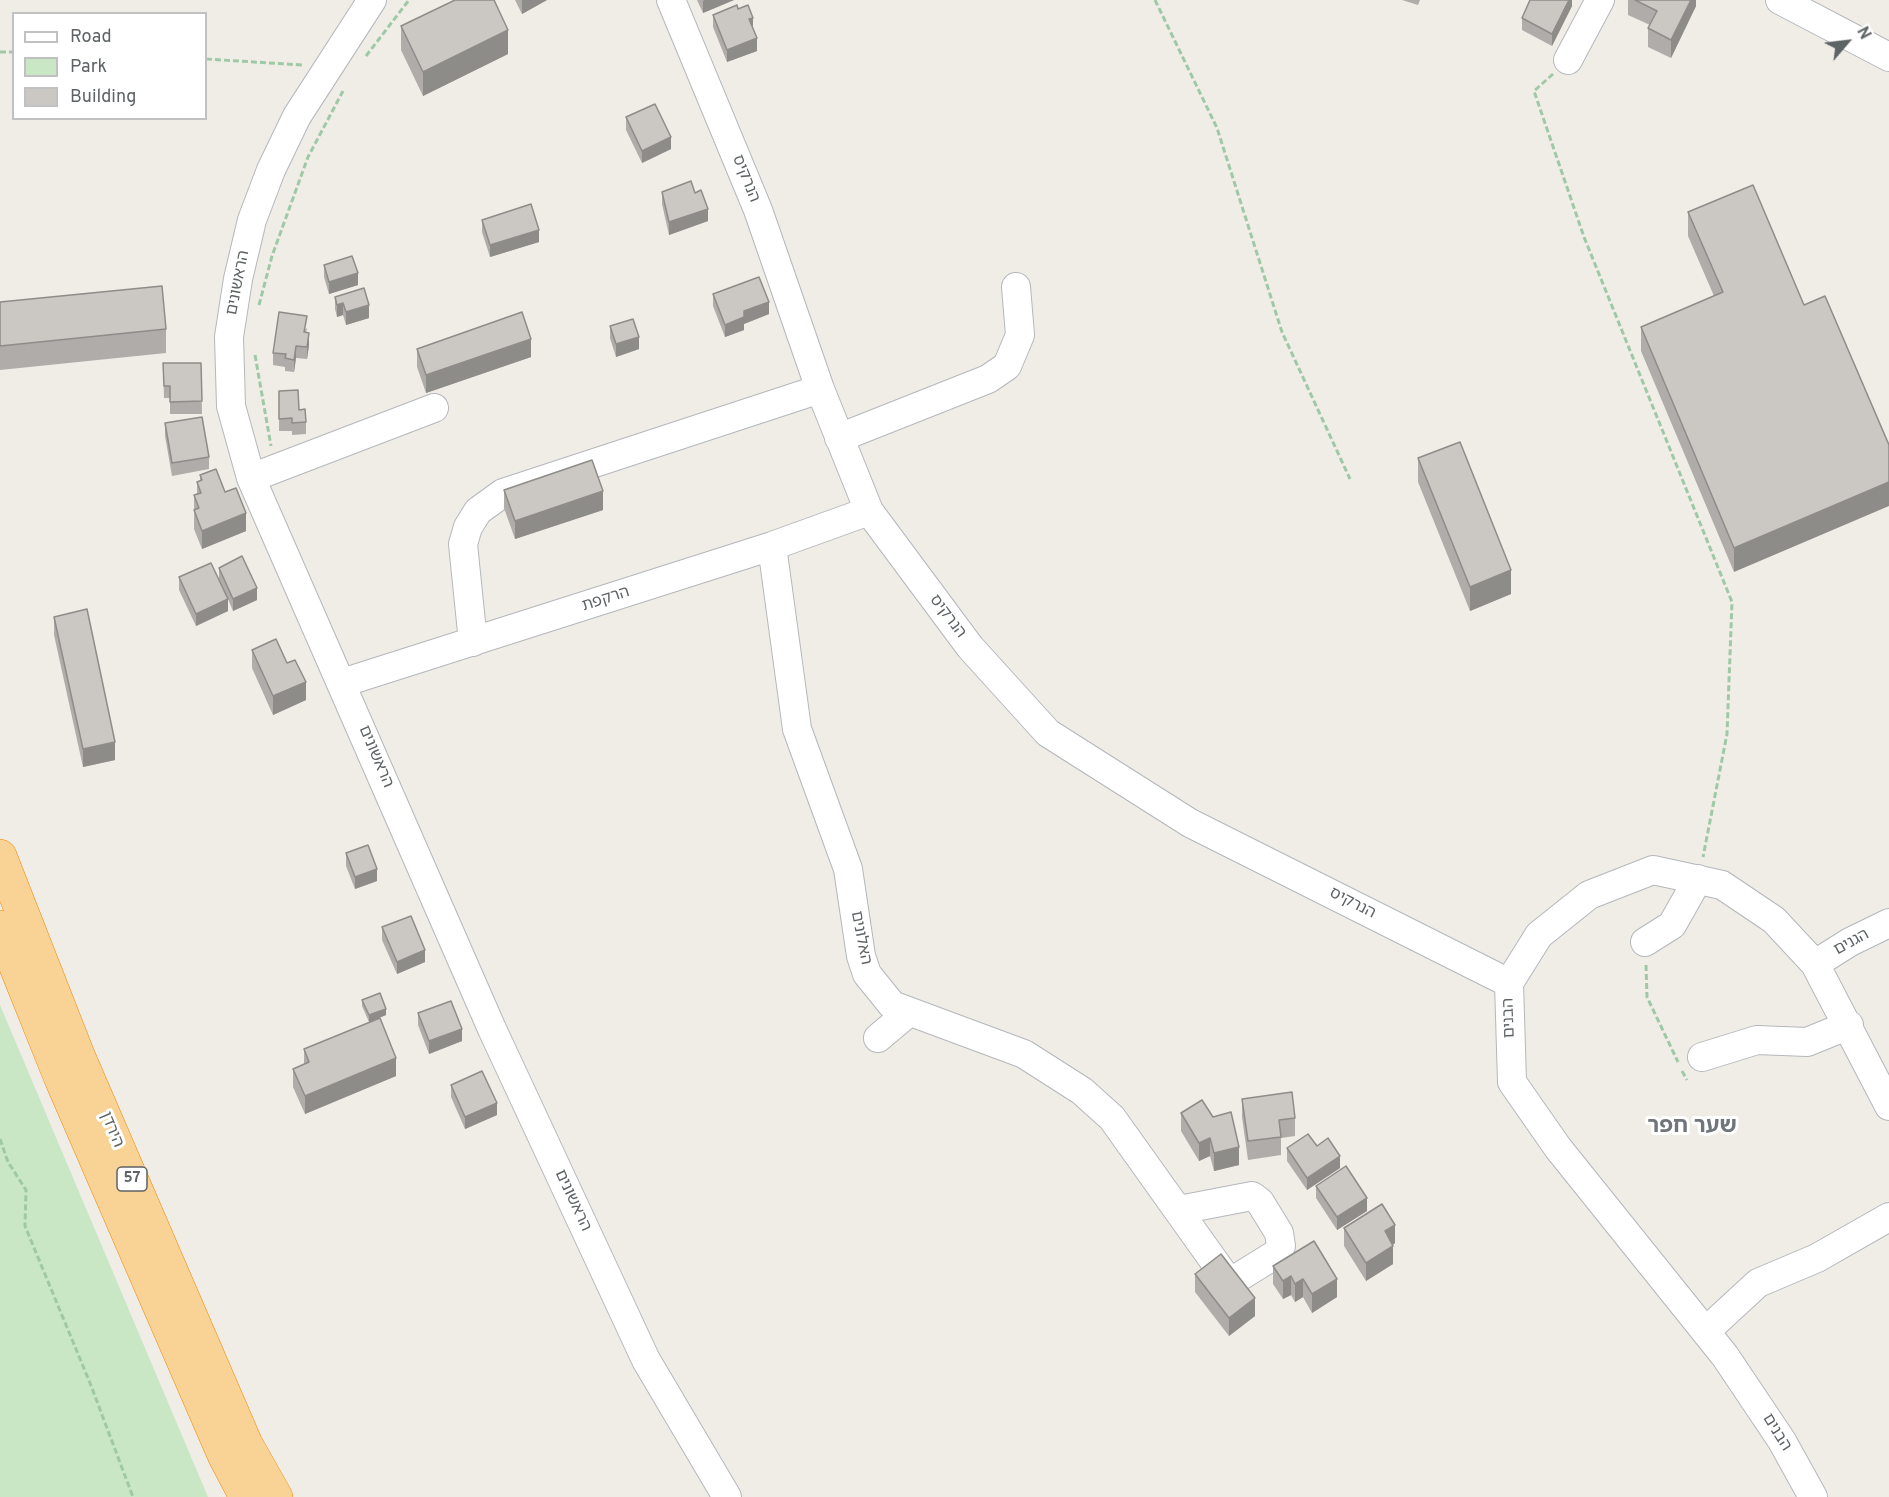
<!DOCTYPE html>
<html>
<head>
<meta charset="utf-8">
<style>
	body { margin:0 }
	#map { position:relative; width:1889px; height:1497px; overflow:hidden; background:#f0ede7; font-family:Overpass,sans-serif }
	canvas { display:block }
	.legend { position:absolute; left:12px; top:12px; width:195px; height:108px; box-sizing:border-box; background:#fff; border:2px solid #bfc1c2; margin:0; padding:8px 10px; list-style:none; font-size:18px; color:#5e6366 }
	.legend li { display:flex; align-items:center; gap:12px; height:30px }
	.legend b { width:30px; border:2px solid #bfc1c2 }
	.north { position:absolute; left:1817px; top:12px; width:60px; height:60px; -webkit-text-stroke:4px #fff; paint-order:stroke; rotate:62deg; font-size:16px; font-weight:700; line-height:24px; text-align:center; color:#5e6366 }
	.north::after { content:''; display:block; margin:auto; width:21px; height:27px; background:#5e6366; clip-path:polygon(50% 0,100% 100%,50% 72%,0 100%) }
</style>
</head>
<body>
<div id="map">
<canvas width="1889" height="1497"></canvas>
<ul class="legend">
<li><b style="height:8px;background:#fff"></b>Road</li>
<li><b style="height:16px;background:#c9e6c5"></b>Park</li>
<li><b style="height:16px;background:#cbc8c4"></b>Building</li>
</ul>
<div class="north">N</div>
</div>
<script>
const g = document.querySelector('canvas').getContext('2d');
g.lineJoin = 'round';
function fillPath(path, color) {
  g.fillStyle = color;
  g.fill(path, 'evenodd');
}
function shape(rows) {
  const path = new Path2D();
  for (const r of rows) {
    path.moveTo(r[0], r[1]);
    for (let i = 2; i < r.length; i += 2) path.lineTo(r[i], r[i + 1]);
  }
  return path;
}
function stroke(path, color, width, dash) {
  g.strokeStyle = color;
  g.lineWidth = width;
  g.lineCap = dash ? 'butt' : 'round';
  g.setLineDash(dash || []);
  g.stroke(path);
}
function drawText(font, color, halo, rows, align = 'center') {
  g.font = font + ' Overpass,"Noto Sans Hebrew",sans-serif';
  g.lineWidth = 6;
  g.setLineDash([]);
  g.textBaseline = 'middle';
  g.strokeStyle = halo;
  g.fillStyle = color;
  for (const [text, x, y, turn = 0] of rows) {
    g.save();
    g.translate(x, y);
    g.rotate((+turn || 0) * Math.PI / 180);
    g.textAlign = isNaN(turn) ? turn : align;
    if (halo) g.strokeText(text, 0, 0);
    g.fillText(text, 0, 0);
    g.restore();
  }
}
const green = shape([
	[0,1005,208,1497,0,1497]
]);
const path = shape([
	[1155,0,1217,128,1282,332,1350,479],
	[0,52,14,52],
	[366,56,409,0],
	[206,59,302,65],
	[1553,74,1534,91,1584,237,1732,602,1727,734,1703,857],
	[259,305,272,256,308,157,343,91],
	[255,355,271,446],
	[1646,965,1647,997,1678,1062],
	[1682,1071,1687,1080],
	[0,1139,8,1162,26,1190,25,1226,90,1383,133,1497]
]);
const minor = shape([
	[372,0,297,116,271,170,252,220,238,279,229,337,231,406,251,478,492,1029,646,1360,727,1497],
	[671,0,758,210,820,389,869,511,970,647,1048,733,1190,823,1509,983],
	[1780,0,1889,57],
	[1568,60,1600,0],
	[839,438,988,379,1007,366,1020,335,1016,287],
	[251,478,434,408],
	[772,546,797,729,848,869,861,956,867,974,892,1005,1024,1054,1082,1091,1112,1118,1224,1275,1232,1279,1239,1277,1276,1254,1281,1246,1279,1233,1260,1202,1252,1196,1179,1210],
	[473,642,463,544,468,527,478,511,503,493,820,389],
	[342,683,772,546,869,511],
	[1645,942,1672,925,1698,879],
	[1815,964,1850,942,1889,923],
	[878,1038,909,1012],
	[1702,1057,1757,1040,1807,1042,1849,1025],
	[1706,1331,1758,1283,1817,1258,1889,1217],
	[1813,1497,1782,1441,1725,1356,1558,1148,1512,1082,1509,983,1539,935,1589,895,1653,870,1722,885,1774,920,1815,964,1889,1106]
]);
const highway = shape([
	[0,856,78,1055,246,1444,276,1497],
	[0,927,61,1079,224,1455,246,1497]
]);
const wall = shape([
	[515,0,547,0,522,14],
	[697,0,734,0,703,13],
	[1402,0,1420,0,1418,5],
	[1572,0,1572,6,1552,46,1522,30,1522,18],
	[1628,0,1696,0,1696,6,1671,58,1648,47,1648,28,1650,25,1628,15],
	[738,9,753,29,757,51,727,62,713,27,713,15],
	[401,26,508,54,423,96,401,50],
	[626,117,671,149,642,163,626,130],
	[1753,185,1734,572,1641,351,1641,327,1714,296,1688,236,1688,212],
	[662,192,695,193,708,221,669,235,662,204],
	[482,220,539,242,490,257,482,232],
	[324,265,358,285,329,294,324,277],
	[713,294,769,314,744,324,744,330,725,337,713,306],
	[335,297,369,318,346,325,343,315,337,317,335,309],
	[0,302,166,329,166,353,0,370],
	[610,326,639,349,616,357,610,338],
	[307,328,306,333,309,345,307,359,296,358,294,372,285,371,285,367,273,365,273,353],
	[417,349,531,357,426,393,417,367],
	[163,363,201,363,202,414,170,414,170,398,164,398],
	[279,391,299,410,306,422,306,434,292,435,292,431,279,431],
	[165,423,209,457,209,469,172,476,165,436],
	[1418,458,1511,594,1470,611,1418,482],
	[200,475,225,492,246,531,202,549,194,529,194,495,197,494,197,482,200,481],
	[504,490,603,510,515,539,504,508],
	[219,568,257,600,233,611,228,599,228,611,196,626,179,590,179,577,219,580],
	[54,617,115,760,83,767,54,635],
	[252,650,287,663,306,700,273,715,252,668],
	[346,853,377,881,355,889,346,866],
	[382,927,425,962,397,974,382,940],
	[362,1000,386,1015,369,1022,362,1006],
	[418,1013,462,1041,429,1054,418,1025],
	[304,1049,396,1076,305,1114,293,1087,293,1069,304,1064],
	[451,1085,497,1115,465,1129,451,1097],
	[1242,1099,1295,1118,1295,1136,1281,1138,1281,1155,1248,1160,1242,1117],
	[1181,1113,1239,1165,1214,1171,1210,1156,1199,1161,1181,1131],
	[1317,1146,1340,1168,1307,1190,1287,1161,1287,1148],
	[1316,1186,1367,1211,1337,1230,1316,1198],
	[1344,1228,1395,1243,1393,1245,1393,1264,1366,1281,1344,1246],
	[1314,1241,1337,1297,1312,1313,1303,1297,1295,1302,1291,1295,1283,1299,1273,1284,1273,1266],
	[1195,1274,1255,1316,1229,1336,1195,1292]
]);
const shadedWall = shape([
	[522,0,547,0,522,14],
	[705,0,734,0,703,13,703,1],
	[1569,0,1572,0,1572,6,1552,46,1552,34],
	[1691,0,1696,0,1696,6,1671,58,1671,40],
	[753,18,753,30,749,19],
	[508,30,508,54,423,96,423,72],
	[757,38,757,51,727,62,727,50],
	[671,137,671,149,642,163,642,151],
	[708,209,708,221,669,235,669,222],
	[539,230,539,242,490,257,490,245],
	[358,273,358,285,329,294,329,282],
	[769,302,769,314,744,324,744,330,725,337,725,325,744,311],
	[343,303,343,315,337,317,337,305],
	[369,305,369,318,346,325,346,312],
	[309,333,309,345,307,359,307,347],
	[639,337,639,349,616,357,616,344],
	[531,339,531,357,426,393,426,375],
	[296,346,296,358,294,372,294,360],
	[1889,482,1889,506,1734,572,1734,548],
	[603,491,603,510,515,539,515,521],
	[246,513,246,531,202,549,202,531],
	[1511,570,1511,594,1470,611,1470,587],
	[257,588,257,600,233,611,233,599],
	[228,599,228,611,196,626,196,614],
	[306,682,306,700,273,715,273,696],
	[115,742,115,760,83,767,83,749],
	[377,869,377,881,355,889,355,877],
	[425,950,425,962,397,974,397,962],
	[386,1009,386,1015,369,1022,369,1015],
	[462,1029,462,1041,429,1054,429,1041],
	[396,1058,396,1076,305,1114,305,1096],
	[497,1103,497,1115,465,1129,465,1117],
	[1210,1138,1210,1156,1199,1161,1199,1143],
	[1239,1147,1239,1165,1214,1171,1214,1153],
	[1340,1156,1340,1168,1307,1190,1307,1178],
	[1367,1198,1367,1211,1337,1230,1337,1217],
	[1395,1225,1395,1243,1385,1250,1385,1231],
	[1393,1246,1393,1264,1366,1281,1366,1263],
	[1291,1276,1291,1295,1283,1299,1283,1281],
	[1303,1279,1303,1297,1295,1302,1295,1284],
	[1337,1279,1337,1297,1312,1313,1312,1294],
	[1255,1298,1255,1316,1229,1336,1229,1318]
]);
const building = shape([
	[455,0,494,0,508,30,423,72,401,26,455,0],
	[1530,0,1569,0,1552,34,1522,18,1530,0],
	[1635,0,1691,0,1671,40,1648,28,1657,11,1635,0],
	[737,5,738,9,748,5,753,18,749,19,757,38,727,50,713,15,737,5],
	[655,104,671,137,642,151,626,117,655,104],
	[691,181,695,193,701,190,708,209,669,222,662,192,691,181],
	[1753,185,1804,305,1825,296,1889,445,1889,482,1734,548,1641,327,1723,292,1688,212,1753,185],
	[531,204,539,230,490,245,482,220,531,204],
	[352,256,358,273,329,282,324,265,352,256],
	[759,277,769,302,744,311,744,317,725,325,713,294,759,277],
	[162,286,166,329,0,346,0,302,162,286],
	[364,288,369,305,346,312,343,303,337,305,335,297,364,288],
	[279,312,307,316,304,332,309,333,307,347,296,346,294,360,285,358,286,354,273,353,279,312],
	[522,312,531,339,426,375,417,349,522,312],
	[633,319,639,337,616,344,610,326,633,319],
	[163,363,201,363,202,401,170,402,170,386,164,386,163,363],
	[298,390,299,410,305,409,306,422,292,423,292,418,279,419,279,391,298,390],
	[202,417,209,457,172,463,165,423,202,417],
	[1460,442,1511,570,1470,587,1418,458,1460,442],
	[592,460,603,491,515,521,504,490,592,460],
	[216,469,225,492,236,488,246,513,202,531,194,510,199,508,194,495,201,493,197,482,202,480,200,475,216,469],
	[242,556,257,588,233,599,219,568,242,556],
	[211,563,228,599,196,614,179,577,211,563],
	[87,609,115,742,83,749,54,617,87,609],
	[276,639,287,663,295,660,306,682,273,696,252,650,276,639],
	[368,845,377,869,355,877,346,853,368,845],
	[411,916,425,950,397,962,382,927,411,916],
	[380,993,386,1009,369,1015,362,1000,380,993],
	[451,1001,462,1029,429,1041,418,1013,451,1001],
	[380,1018,396,1058,305,1096,293,1069,309,1062,304,1049,380,1018],
	[482,1071,497,1103,465,1117,451,1085,482,1071],
	[1292,1092,1295,1118,1279,1120,1281,1137,1248,1141,1242,1099,1292,1092],
	[1202,1100,1213,1117,1231,1112,1239,1147,1214,1153,1210,1138,1199,1143,1181,1113,1202,1100],
	[1308,1134,1317,1146,1328,1138,1340,1156,1307,1178,1287,1148,1308,1134],
	[1346,1166,1367,1198,1337,1217,1316,1186,1346,1166],
	[1382,1204,1395,1225,1385,1231,1393,1246,1366,1263,1344,1228,1382,1204],
	[1314,1241,1337,1279,1312,1294,1303,1279,1295,1284,1291,1276,1283,1281,1273,1266,1314,1241],
	[1221,1254,1255,1298,1229,1318,1195,1274,1221,1254]
]);
const shields = [
	[132,1179,30]
];
const shieldNames = [
	["57",132,1179]
];
const streetNames = [
	["הנרקיס",745,179,68],
	["הראשונים",239,283,-79],
	["הרקפת",606,600,-18],
	["הנרקיס",947,617,53],
	["הראשונים",375,757,67],
	["הנרקיס",1352,904,27],
	["האלונים",860,938,79],
	["הגנים",1852,943,-29],
	["הבנים",1510,1018,-92],
	["הירדן",111,1130,67],
	["הראשונים",572,1201,65],
	["הבנים",1776,1433,58]
];
const districtNames = [
	["שער חפר",1692,1128]
];
fillPath(green, '#c9e6c5');
stroke(minor, '#b4b7bb', 30);
stroke(highway, '#ec890a', 34);
stroke(path, '#9fc9a6', 3, [6, 3]);
stroke(minor, '#fff', 28);
stroke(highway, '#f9d395', 33);
fillPath(wall, '#afaca9');
fillPath(shadedWall, '#8e8c89');
fillPath(building, '#cbc8c4');
stroke(building, '#8e8c89', 1.5);
for (const [x, y, w] of shields) {
  const box = new Path2D();
  box.roundRect(x - w / 2, y - 12, w, 24, 4.5);
  g.fillStyle = '#fff';
  g.fill(box);
  stroke(box, '#5e6366', 1.5);
}
drawText('bold 15px', '#5e6366', null, shieldNames);
drawText('16px', '#5e6366', '#fff', streetNames);
drawText('bold 22px', '#6f7578', '#fff', districtNames);
</script>
</body>
</html>
